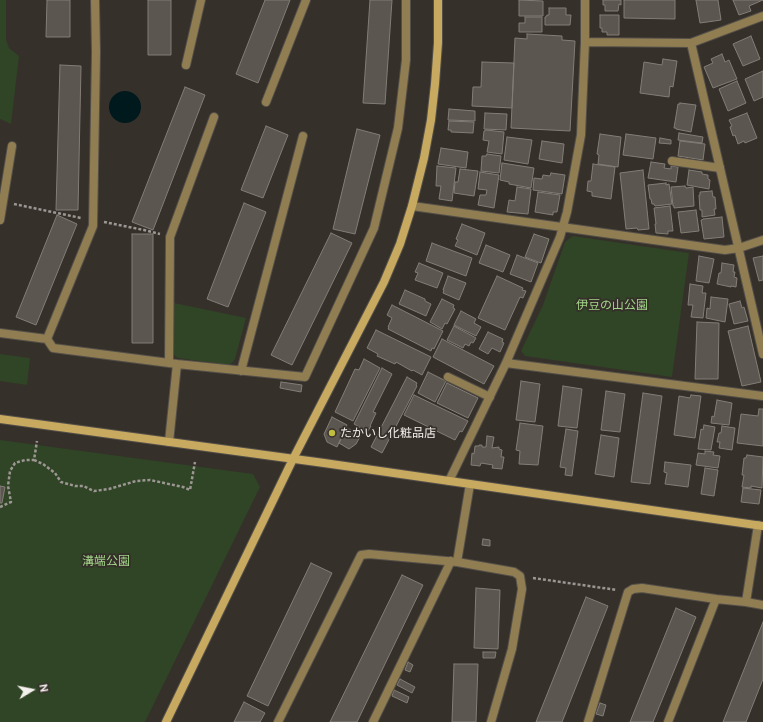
<!DOCTYPE html>
<html>
<head>
<meta charset="utf-8">
<style>
	body { margin:0 }
	#map { position:relative; width:763px; height:722px; overflow:hidden; background:#35302a; font-family:Ubuntu,sans-serif }
	canvas { display:block }
	.north { position:absolute; left:12px; top:670px; width:40px; height:40px; -webkit-text-stroke:3px #35302a; paint-order:stroke; rotate:80deg; font-size:11px; font-weight:700; line-height:16px; text-align:center; color:#f4f0ed }
	.north::after { content:''; display:block; margin:auto; width:14px; height:18px; background:#f4f0ed; clip-path:polygon(50% 0,100% 100%,50% 72%,0 100%) }
</style>
</head>
<body>
<div id="map">
<canvas width="763" height="722"></canvas>
<div class="north">N</div>
</div>
<script>
const g = document.querySelector('canvas').getContext('2d');
g.lineJoin = 'round';
function fillPath(path, color) {
  g.fillStyle = color;
  g.fill(path, 'evenodd');
}
function shape(rows) {
  const path = new Path2D();
  for (const r of rows) {
    if (r.length === 3) {
      path.moveTo(r[0] + r[2], r[1]);
      path.arc(r[0], r[1], r[2], 0, 2 * Math.PI);
      continue;
    }
    path.moveTo(r[0], r[1]);
    for (let i = 2; i < r.length; i += 2) path.lineTo(r[i], r[i + 1]);
  }
  return path;
}
function stroke(path, color, width, dash) {
  g.strokeStyle = color;
  g.lineWidth = width;
  g.lineCap = dash ? 'butt' : 'round';
  g.setLineDash(dash || []);
  g.stroke(path);
}
function drawText(font, color, halo, rows, align = 'center') {
  g.font = font + ' Ubuntu,"Noto Sans JP",sans-serif';
  g.lineWidth = 3.5;
  g.setLineDash([]);
  g.textBaseline = 'middle';
  g.strokeStyle = halo;
  g.fillStyle = color;
  for (const [text, x, y, turn = 0] of rows) {
    g.save();
    g.translate(x, y);
    g.rotate((+turn || 0) * Math.PI / 180);
    g.textAlign = isNaN(turn) ? turn : align;
    if (halo) g.strokeText(text, 0, 0);
    g.fillText(text, 0, 0);
    g.restore();
  }
}
const green = shape([
	[0,0,6,0,6,40,9,48,19,56,11,124,0,119],
	[573,236,689,253,672,377,525,356,521,351,543,305,565,242],
	[174,303,246,318,235,359,233,362,228,365,178,358,175,356,173,353],
	[0,354,30,358,27,385,0,381],
	[0,440,253,474,260,487,145,722,0,722]
]);
const water = shape([
	[125,107,16]
]);
const building = shape([
	[47,0,70,0,70,37,46,37,47,0],
	[148,0,171,0,171,55,148,55,148,0],
	[265,0,290,0,258,83,236,74,265,0],
	[370,0,392,0,385,104,363,103,370,0],
	[519,0,543,1,543,16,519,16,519,0],
	[603,0,621,0,621,5,619,4,618,11,605,11,605,5,603,5,603,0],
	[624,0,675,0,675,19,624,18,624,0],
	[696,0,718,0,721,20,700,23,696,0],
	[733,0,763,0,749,6,751,11,739,15,733,0],
	[549,8,566,8,566,15,571,15,570,25,545,25,545,17,546,17,547,15,549,15,549,8],
	[600,15,619,15,619,35,607,35,607,32,602,32,602,28,600,28,600,15],
	[525,17,542,17,542,32,519,32,519,23,525,23,525,17],
	[527,34,562,36,562,40,575,41,570,131,511,128,515,38,527,39,527,34],
	[751,36,760,59,743,66,733,44,751,36],
	[722,54,725,62,729,60,737,79,713,88,704,67,713,63,711,59,722,54],
	[663,59,677,61,673,87,670,86,669,97,640,93,644,62,662,65,663,59],
	[482,62,514,63,512,108,472,106,473,87,481,87,482,62],
	[60,65,81,66,78,210,56,210,60,65],
	[763,71,763,97,754,101,745,79,763,71],
	[737,81,746,103,728,111,719,89,737,81],
	[185,87,205,95,153,230,132,222,185,87],
	[680,103,696,105,691,132,676,129,676,128,674,128,678,104,680,104,680,103],
	[449,109,475,111,475,121,448,120,449,109],
	[485,113,507,114,506,130,484,129,485,113],
	[747,113,757,138,745,143,744,141,738,144,735,135,733,136,730,127,732,126,729,120,747,113],
	[449,121,474,122,473,133,451,132,451,130,448,130,449,121],
	[266,126,288,135,263,198,241,190,266,126],
	[357,129,380,135,355,234,333,229,357,129],
	[486,130,504,132,502,154,487,152,489,141,483,140,484,131,486,130],
	[679,133,703,137,702,143,678,140,679,133],
	[600,134,621,137,618,167,598,164,599,155,597,154,600,134],
	[626,134,656,138,653,159,623,155,626,134],
	[507,137,532,140,528,164,504,160,507,137],
	[660,138,671,140,671,144,659,143,660,138],
	[542,141,564,144,562,163,539,159,542,141],
	[680,141,705,144,703,160,678,156,680,141],
	[441,148,468,152,466,168,438,164,441,148],
	[487,154,501,156,499,173,481,171,482,156,486,156,487,154],
	[651,162,665,164,664,168,671,169,671,166,678,167,676,182,648,178,651,162],
	[502,163,534,168,531,188,509,184,509,182,500,180,502,163],
	[593,164,615,167,611,199,592,196,592,192,587,191,588,181,591,181,593,164],
	[437,166,456,168,452,201,439,199,441,186,436,186,437,166],
	[460,169,478,171,474,196,454,193,455,182,458,182,460,169],
	[643,170,649,229,638,230,637,228,626,229,620,173,643,170],
	[689,170,702,172,702,174,708,175,708,179,710,180,709,189,687,185,689,170],
	[480,172,499,175,494,208,478,205,480,195,486,195,487,190,478,189,480,172],
	[551,173,565,175,562,194,533,190,534,178,542,179,543,175,550,176,551,173],
	[666,183,666,185,669,184,672,204,655,206,654,204,652,204,651,199,650,199,648,185,666,183],
	[685,186,686,188,693,187,694,206,674,208,674,206,673,206,671,187,685,186],
	[517,187,531,189,528,214,507,212,509,200,515,201,517,187],
	[712,191,713,197,715,197,716,209,714,209,715,215,702,217,702,210,700,210,699,195,700,195,700,192,712,191],
	[538,192,560,195,557,212,553,212,553,215,535,212,538,192],
	[244,203,266,212,228,307,207,299,244,203],
	[670,206,673,231,668,231,668,234,656,233,655,224,656,224,654,208,670,206],
	[696,210,699,231,681,233,678,212,696,210],
	[57,215,77,224,36,325,16,317,57,215],
	[722,217,724,237,704,239,701,220,702,220,703,219,722,217],
	[462,224,485,233,477,255,455,246,458,240,456,239,462,224],
	[331,233,352,243,292,365,271,355,331,233],
	[132,234,153,234,153,343,132,343,132,234],
	[534,234,549,239,541,263,525,257,534,234],
	[432,243,472,258,466,276,426,261,432,243],
	[486,245,510,255,503,272,479,263,486,245],
	[517,255,538,263,531,282,510,274,517,255],
	[699,256,714,259,709,283,696,281,699,256],
	[763,256,763,280,759,281,753,258,763,256],
	[419,263,443,273,437,288,415,280,418,273,415,272,419,263],
	[722,263,734,265,733,272,735,272,734,277,737,278,736,287,731,286,731,287,717,284,719,273,721,273,722,263],
	[448,276,466,283,459,300,443,293,444,290,443,290,448,276],
	[497,276,523,288,522,290,526,291,523,298,520,297,505,330,478,318,497,276],
	[690,284,703,286,702,293,706,293,703,318,691,317,693,305,688,305,690,284],
	[405,290,425,299,425,301,431,304,426,316,399,304,405,290],
	[711,297,728,299,725,322,706,318,707,308,710,309,711,297],
	[442,299,454,305,453,308,455,309,447,324,445,323,442,329,430,322,442,299],
	[740,301,742,308,744,307,748,321,734,324,729,304,740,301],
	[392,305,443,331,434,349,432,348,431,351,388,329,389,327,388,327,392,318,387,315,392,305],
	[461,311,476,319,474,323,481,327,476,336,454,325,461,311],
	[697,322,719,323,718,379,695,379,697,322],
	[454,326,476,338,473,343,471,342,469,346,465,344,463,348,447,340,454,326],
	[748,326,761,382,742,386,728,331,748,326],
	[376,330,431,357,422,375,413,370,412,371,396,362,395,364,377,356,378,354,367,348,376,330],
	[488,332,503,339,502,342,504,343,500,352,492,348,488,354,479,349,488,332],
	[442,339,494,366,484,384,433,357,442,339],
	[364,359,380,368,353,421,335,412,355,369,359,370,364,359],
	[382,368,392,374,373,412,376,413,370,426,371,426,368,431,366,431,354,424,382,368],
	[428,372,446,381,435,402,418,393,428,372],
	[407,377,417,383,416,385,417,386,382,453,371,447,407,377],
	[521,381,540,384,535,422,516,420,521,381],
	[281,382,302,385,301,392,280,388,281,382],
	[447,383,478,398,468,418,437,403,447,383],
	[563,386,582,389,577,428,558,426,563,386],
	[606,391,625,394,620,432,601,430,606,391],
	[643,393,662,396,650,484,631,482,643,393],
	[414,395,468,421,462,432,460,431,455,440,404,415,414,395],
	[691,395,701,396,695,438,674,435,679,396,690,398,691,395],
	[717,400,732,403,729,425,711,423,712,416,714,417,717,400],
	[759,409,763,409,763,446,737,443,741,414,758,416,759,409],
	[332,417,347,425,337,447,327,442,324,434,332,417],
	[520,423,543,426,538,465,519,464,520,451,516,450,520,423],
	[704,425,715,427,711,450,698,449,701,429,703,430,704,425],
	[722,426,735,428,732,450,719,448,720,442,717,442,719,433,721,433,722,426],
	[347,428,361,435,356,444,349,449,339,443,347,428],
	[566,429,578,431,572,476,565,475,566,468,560,467,566,429],
	[601,435,619,438,614,477,595,474,601,435],
	[487,436,494,437,492,448,499,447,499,449,502,450,501,457,504,457,502,469,492,468,493,465,481,463,480,466,471,465,472,453,474,454,475,446,479,446,479,445,482,445,482,447,486,447,487,436],
	[705,451,714,452,713,455,720,456,718,468,696,465,698,453,705,454,705,451],
	[747,455,763,457,762,488,751,486,751,488,742,487,744,475,742,475,744,458,746,458,747,455],
	[665,462,691,465,688,487,665,484,667,473,664,472,665,462],
	[705,468,718,470,714,496,701,494,705,468],
	[0,486,5,487,2,503,0,503,0,486],
	[743,488,761,490,759,504,741,502,743,488],
	[483,539,490,540,490,546,482,545,483,539],
	[311,563,332,573,268,706,247,696,311,563],
	[402,575,423,585,357,722,330,722,402,575],
	[476,588,500,590,498,649,474,648,476,588],
	[586,597,608,606,562,722,536,722,586,597],
	[676,608,696,617,653,722,630,722,676,608],
	[763,622,763,679,746,722,723,722,763,622],
	[483,652,496,652,495,658,483,658,483,652],
	[408,662,413,665,410,672,405,670,408,662],
	[454,664,478,664,476,722,452,722,454,664],
	[400,679,415,687,412,693,397,685,400,679],
	[394,690,409,697,407,703,392,696,394,690],
	[244,702,265,713,260,722,234,722,244,702],
	[600,703,606,705,603,716,596,714,600,703]
]);
const path = shape([
	[14,204,81,218],
	[104,222,144,230,160,234],
	[34,460,43,464,55,473,61,482,75,486,83,486,94,491,109,489,136,481,150,480,183,487,190,490,195,462],
	[0,507,11,502,8,486,10,471,15,463,25,460,34,460,37,441],
	[533,578,617,590]
]);
const lane = shape([
	[95,0,96,52,93,226,47,339,53,348,177,364,169,442],
	[186,65,201,0],
	[266,102,306,0],
	[672,161,720,168],
	[0,220,12,146],
	[0,333,47,339],
	[169,363,170,237,214,117],
	[177,364,305,377,374,228,398,128,406,60,406,0],
	[241,371,303,136],
	[448,377,490,397],
	[457,562,470,484],
	[746,602,758,525],
	[278,722,361,555,369,554,457,562,514,572,520,576,522,589,512,649,491,722],
	[373,722,451,561],
	[588,722,628,592,633,589,642,588,716,599,746,602,763,605],
	[668,722,716,599]
]);
const street = shape([
	[585,42,691,43,763,16],
	[691,43,763,354],
	[412,206,725,250,739,248,763,240],
	[506,363,763,396],
	[449,481,506,363,560,237,567,212,581,135,585,42,585,0]
]);
const secondary = shape([
	[0,419,324,463,763,526],
	[166,722,293,459,384,282,400,244,412,206,424,158,431,120,435,84,438,43,438,0]
]);
const markers = [
	[332,433,4,"#c1bd40"]
];
const parkNames = [
	["伊豆の山公園",612,305],
	["溝端公園",106,561]
];
const poiNames = [
	["たかいし化粧品店",340,433]
];
fillPath(green, '#304426');
fillPath(water, '#00191d');
fillPath(building, '#5b5650');
stroke(building, '#837d77', 1);
stroke(lane, '#544f49', 10);
stroke(street, '#544f49', 10);
stroke(secondary, '#544f49', 10);
stroke(path, '#9c9793', 2.5, [3, 2]);
stroke(lane, '#907e52', 8);
stroke(street, '#907e52', 8);
stroke(secondary, '#c7a960', 8);
for (const [x, y, r, color] of markers) {
  const dot = new Path2D();
  dot.arc(x, y, r, 0, 2 * Math.PI);
  g.fillStyle = color;
  g.fill(dot);
  stroke(dot, '#35302a', 1.5);
}
drawText('12px', '#a3d589', '#35302a', parkNames);
drawText('12px', '#f4f0ed', '#35302a', poiNames, 'left');
</script>
</body>
</html>
